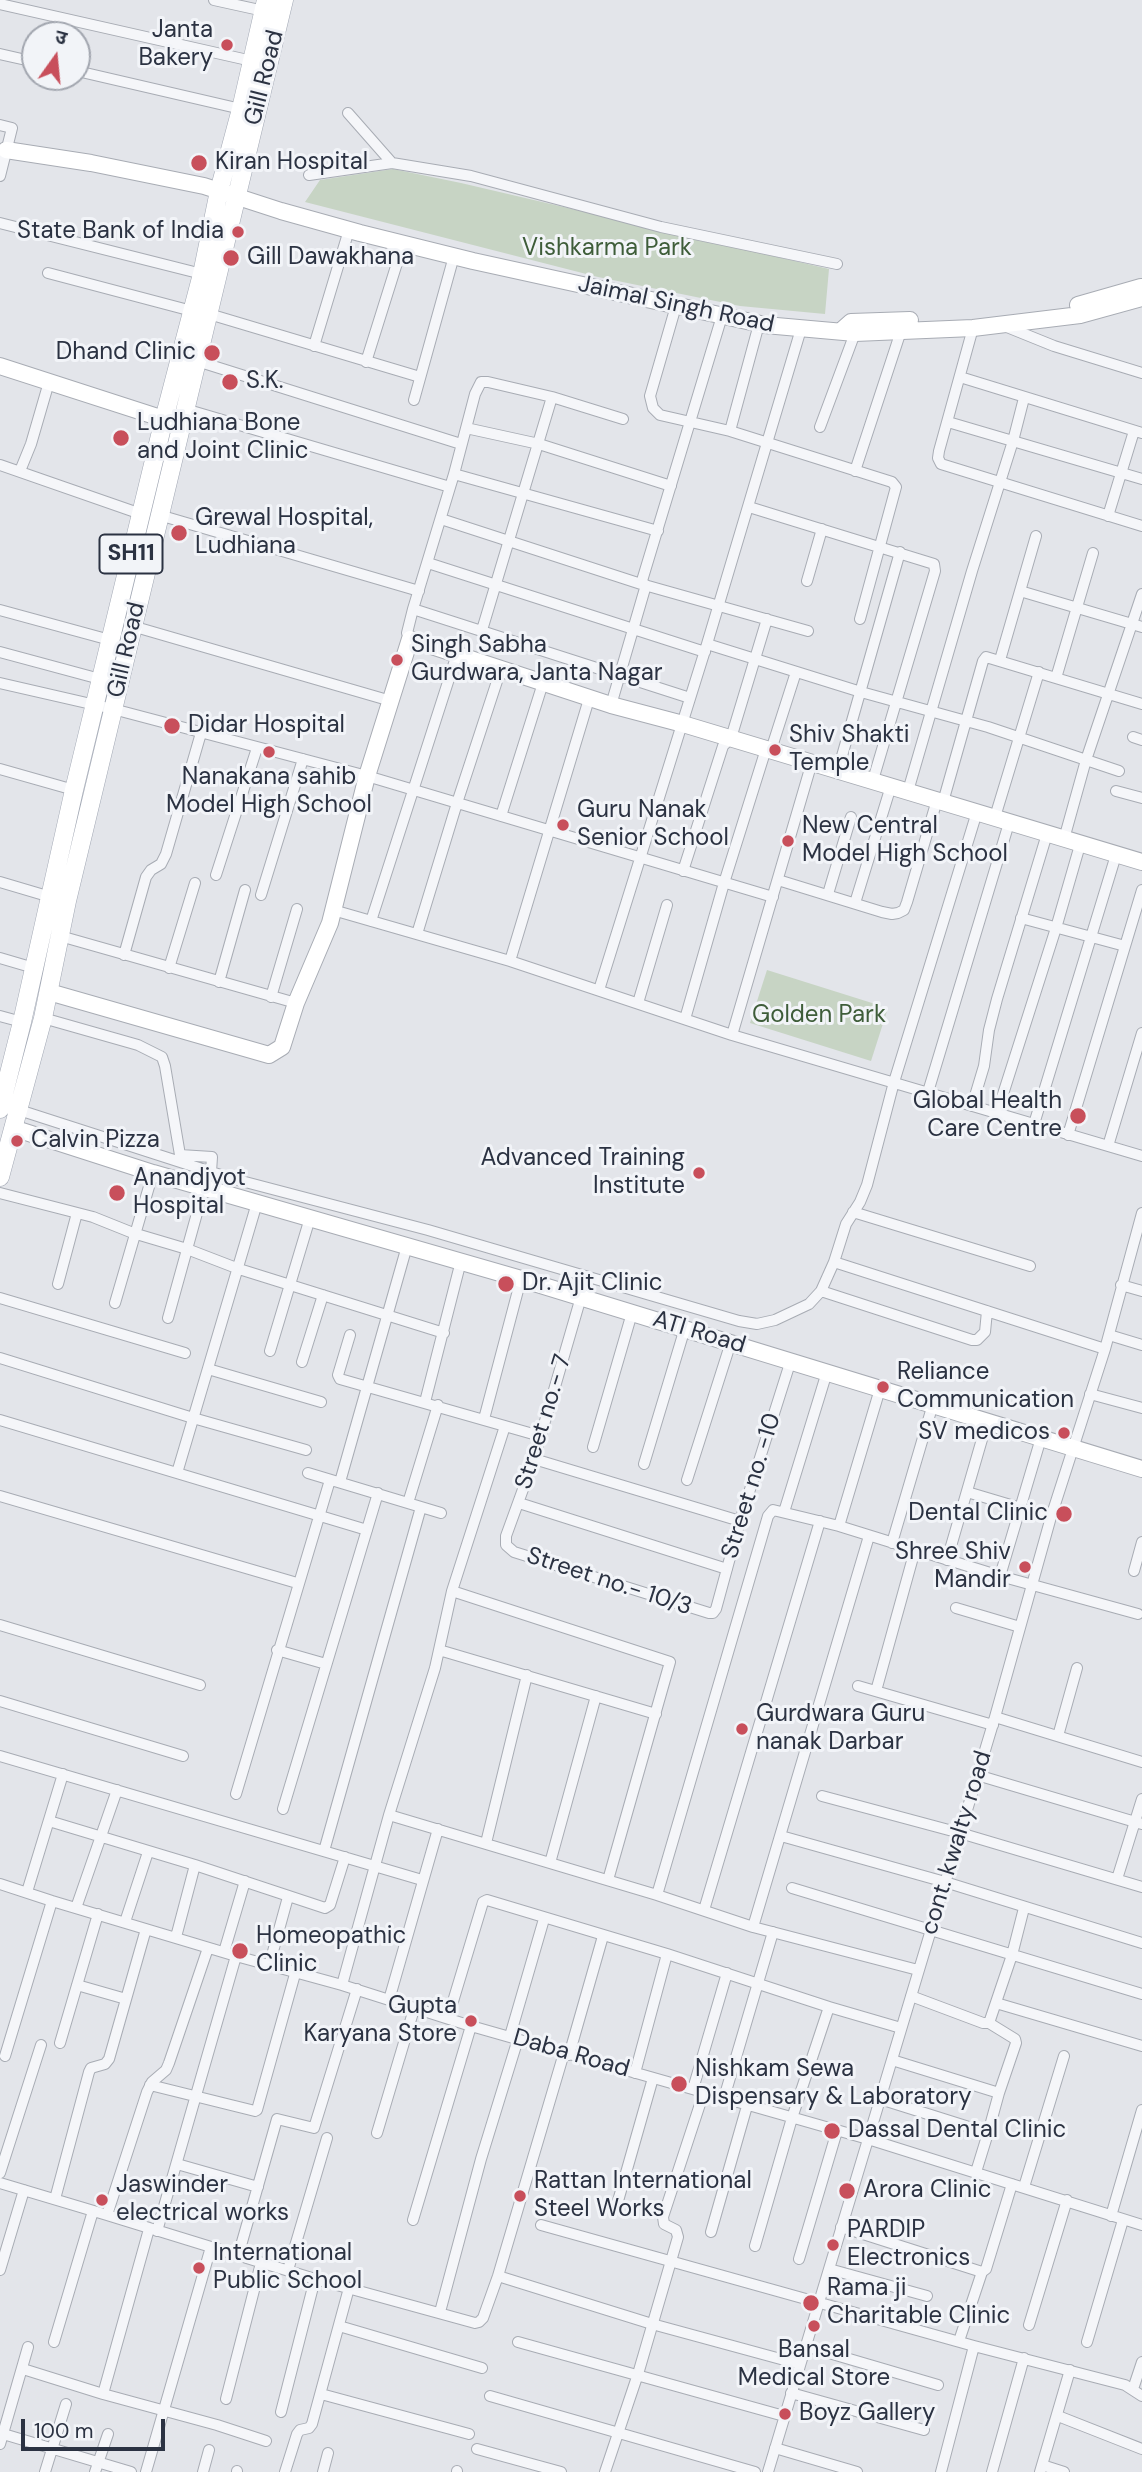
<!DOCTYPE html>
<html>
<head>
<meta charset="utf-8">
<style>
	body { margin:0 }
	#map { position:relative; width:1142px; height:2472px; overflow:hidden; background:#e3e5ea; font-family:"DM Sans","Noto Sans Devanagari",sans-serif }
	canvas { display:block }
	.north { position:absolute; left:21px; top:21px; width:70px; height:70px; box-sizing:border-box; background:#f2f4f8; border:2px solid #a2a6af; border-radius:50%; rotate:15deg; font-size:19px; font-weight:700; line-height:28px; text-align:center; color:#2b3242 }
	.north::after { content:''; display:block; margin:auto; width:24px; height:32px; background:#c84f5b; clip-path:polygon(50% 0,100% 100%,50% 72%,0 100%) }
	.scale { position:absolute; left:21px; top:2419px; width:144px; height:32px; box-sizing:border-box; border:4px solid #2b3242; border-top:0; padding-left:9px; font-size:21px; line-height:24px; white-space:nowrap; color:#2b3242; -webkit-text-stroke:5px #f2f4f8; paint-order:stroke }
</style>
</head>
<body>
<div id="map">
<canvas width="1142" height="2472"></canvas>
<div class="north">उ</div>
<div class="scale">100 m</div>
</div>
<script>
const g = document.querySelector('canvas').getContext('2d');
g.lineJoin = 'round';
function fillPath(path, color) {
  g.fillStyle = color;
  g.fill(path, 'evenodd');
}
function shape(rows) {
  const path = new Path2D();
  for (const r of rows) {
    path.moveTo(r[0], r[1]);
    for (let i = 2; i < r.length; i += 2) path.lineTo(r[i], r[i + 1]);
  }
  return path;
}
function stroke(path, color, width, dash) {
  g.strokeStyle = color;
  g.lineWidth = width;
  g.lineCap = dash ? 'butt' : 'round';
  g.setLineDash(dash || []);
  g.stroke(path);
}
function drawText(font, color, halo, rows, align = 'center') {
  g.font = font + ' "DM Sans",sans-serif';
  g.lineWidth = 6;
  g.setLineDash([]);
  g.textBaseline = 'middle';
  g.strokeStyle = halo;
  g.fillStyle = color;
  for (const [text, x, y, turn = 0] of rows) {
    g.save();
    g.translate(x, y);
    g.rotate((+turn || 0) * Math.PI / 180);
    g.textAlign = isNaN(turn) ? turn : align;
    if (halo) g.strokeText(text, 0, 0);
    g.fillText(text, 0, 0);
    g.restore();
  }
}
const green = shape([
	[393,169,461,183,829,269,825,314,740,306,598,277,305,202,320,180],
	[767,970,888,1008,871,1061,750,1023]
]);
const street = shape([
	[214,0,264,11],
	[0,4,252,61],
	[0,54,35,62],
	[77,71,241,109],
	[348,113,392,163,471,176,661,227,837,264],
	[0,125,12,128,0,176],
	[309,175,392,163],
	[0,223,202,274],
	[48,273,192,311],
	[676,306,650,396,653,408,660,415,730,431,892,482,896,487,860,619],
	[209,314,420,377],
	[1002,325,1054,346,1142,373],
	[973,328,939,451,938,458,941,464,1142,526],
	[314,346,349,230],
	[197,361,461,444],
	[366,362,403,244],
	[960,377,1142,433],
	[414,400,454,256],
	[185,409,450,487],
	[948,422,1142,479],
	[820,427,855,333],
	[466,428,539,444,671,486],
	[730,431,759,324],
	[0,465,141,514],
	[20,471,31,444,49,382],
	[855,471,901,331],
	[454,474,475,394,481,382,488,382,552,397,623,419],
	[749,507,934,564,935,571,873,780],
	[159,515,419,591],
	[1108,516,1134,431],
	[441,519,641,584,808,631],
	[428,563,705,652],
	[807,581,822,529],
	[641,584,722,316],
	[1020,591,1142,627],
	[413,609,690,698],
	[0,610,110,640],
	[132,626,391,701],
	[482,630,552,397],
	[410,639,407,633,413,609,454,474,658,531],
	[707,644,861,692,988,727,1119,771],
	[0,652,100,679],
	[1000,660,1036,536],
	[1056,678,1093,553],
	[0,683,113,709,367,776,773,897],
	[611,705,646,585],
	[1133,737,1142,740],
	[771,750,796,672],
	[0,769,74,790],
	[838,770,900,552],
	[908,791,972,571,1013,441,1024,398],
	[1116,791,1142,798],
	[943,802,983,661,986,657,1142,704],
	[501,816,543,683],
	[995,817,1039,672],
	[1064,839,1086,760,1142,594],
	[683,871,723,746,731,738,767,619],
	[216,875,257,748],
	[778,880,882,912,892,914,898,913,904,910,907,902,937,800],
	[0,882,54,898],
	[828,894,851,817],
	[261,895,303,759],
	[855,903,891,786],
	[333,910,510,961,732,1035,1142,1156],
	[1021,918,1125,946],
	[371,921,457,654],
	[417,934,457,803,501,669],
	[60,936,296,1003],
	[124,955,146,877,151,870,161,864,166,854,201,733],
	[0,958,34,968],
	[510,961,589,699],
	[169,968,195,883],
	[219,982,245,890],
	[599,990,707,644,801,329],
	[271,997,297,909],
	[638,1003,667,905],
	[0,1016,22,1022],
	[43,1018,138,1045,162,1057,165,1066,180,1155,212,1157,211,1172],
	[685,1019,724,883,766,749],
	[732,1035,812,762],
	[928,1092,1009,823],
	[972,1106,984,1066,989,1030,997,999,1047,834],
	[19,1110,230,1178,428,1230,739,1321,757,1324,775,1320,809,1304,821,1291,834,1262,846,1224,860,1202,867,1185,894,1082,977,812],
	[997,1113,1056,928,1080,845],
	[1034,1124,1116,855],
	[1068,1135,1142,890],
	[1108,1146,1142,1033],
	[0,1193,93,1217,133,1233,187,1249,239,1269,444,1333],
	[853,1212,1030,1266],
	[834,1262,1105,1349],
	[58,1284,77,1213],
	[1121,1285,1142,1291],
	[821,1291,972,1340,977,1340,985,1332,987,1311],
	[581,1297,534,1459,506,1536,506,1545,514,1552,709,1613,713,1613,716,1609,740,1521,791,1360],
	[0,1298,185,1353],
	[115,1303,153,1173],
	[168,1318,204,1188],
	[350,1335,338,1375,340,1379,540,1436],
	[1109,1335,1142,1345],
	[270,1351,310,1218],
	[0,1358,193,1418,306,1450],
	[302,1362,323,1295],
	[208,1369,321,1402],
	[1090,1394,1142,1408],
	[425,1402,461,1261],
	[484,1419,521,1279],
	[0,1420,367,1530],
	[593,1447,632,1313],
	[534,1459,740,1521],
	[644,1464,685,1328],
	[177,1473,257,1203],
	[308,1473,441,1513],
	[687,1480,731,1342],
	[340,1482,407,1246],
	[967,1492,1051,1517],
	[0,1496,297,1583],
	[408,1503,438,1405],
	[519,1503,727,1569],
	[784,1512,827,1372],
	[839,1526,880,1389],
	[892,1543,933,1404],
	[947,1560,987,1422],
	[1134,1571,1142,1542],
	[1000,1576,1041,1438],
	[452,1591,670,1662,608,1880],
	[956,1608,1020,1627],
	[0,1625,200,1685],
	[277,1650,326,1664],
	[439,1650,656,1714],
	[858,1686,993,1725],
	[876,1691,915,1550],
	[0,1701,183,1756],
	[995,1717,1142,1762],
	[1058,1736,1077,1668],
	[0,1756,422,1880],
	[977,1775,1142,1824],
	[236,1794,330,1480],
	[822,1796,960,1833,1142,1887],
	[283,1809,378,1493],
	[389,1815,657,1895,753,1927,918,1970],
	[49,1821,195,1865,325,1908,330,1905,345,1857],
	[781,1836,945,1882,1142,1943],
	[486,1843,527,1675],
	[324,1851,421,1507],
	[550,1863,596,1696],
	[1117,1879,1142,1799],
	[0,1884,52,1901,236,1956,342,1985,471,2026,868,2139,1142,2225],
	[792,1888,1142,1994],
	[27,1892,63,1774],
	[657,1895,768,1516,773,1510,839,1526,1000,1576,1138,1614],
	[76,1908,117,1790],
	[704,1910,820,1521],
	[125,1922,148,1852],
	[753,1927,869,1536],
	[176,1937,195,1865],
	[224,1952,245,1881],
	[269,1966,288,1897],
	[77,1985,126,1999],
	[342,1985,389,1815,435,1668,452,1591,505,1426],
	[911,1996,983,2023,989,2023,1015,2039,1016,2043,999,2093],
	[389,2000,438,1829],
	[996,2003,1142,2046],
	[448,2018,483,1902,487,1900,667,1954,829,2007,901,2028],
	[989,2023,1012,1955,1024,1908],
	[510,2036,544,1919],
	[60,2043,98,1914],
	[569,2055,603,1936],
	[5,2056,52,1901],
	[892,2060,999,2093,988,2133],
	[635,2073,667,1954],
	[150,2085,255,2111,257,2110,295,1974],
	[693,2089,727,1973],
	[724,2098,773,1932],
	[880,2099,988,2133,976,2172],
	[377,2133,414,2009],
	[177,2164,258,2187],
	[0,2173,41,2045],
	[0,2183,107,2215,147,2092,152,2082,166,2070,169,2063,208,1948],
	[1024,2187,1064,2056],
	[55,2199,89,2072,91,2068,105,2064,109,2059,146,1929],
	[616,2208,653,2078],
	[107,2215,315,2279,475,2323,479,2322,483,2318,498,2276,564,2053],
	[1111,2216,1142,2110],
	[413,2220,471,2026],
	[541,2225,974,2346,1125,2385,1142,2396],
	[841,2227,982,2272,986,2269,1012,2184],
	[157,2231,236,1956],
	[711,2232,747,2106],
	[755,2246,792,2118,829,2007],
	[238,2256,277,2119,314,2128,357,1989],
	[799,2259,837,2131],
	[829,2269,927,2296],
	[0,2270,24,2190],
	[288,2270,327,2138],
	[498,2276,652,2324,799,2364],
	[440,2312,481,2159,518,2039],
	[1029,2325,1067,2200],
	[339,2326,482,2368],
	[959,2341,982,2272],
	[54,2342,93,2211],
	[518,2342,784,2416],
	[1087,2342,1123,2220],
	[805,2346,938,2385],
	[23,2369,103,2394,217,2425,266,2441],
	[1133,2389,1142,2362],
	[791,2393,924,2430],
	[103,2394,149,2229],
	[321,2394,469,2434],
	[490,2396,755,2472],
	[226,2399,261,2263],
	[281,2412,315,2279],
	[1058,2416,1142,2449],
	[0,2433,131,2472],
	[0,2444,28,2347],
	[775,2448,857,2472],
	[477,2449,561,2472],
	[1042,2465,1064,2472],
	[45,2472,66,2404],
	[95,2472,108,2434],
	[146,2472,211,2247],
	[203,2472,209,2450],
	[237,2472,237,2471],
	[285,2472,297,2434,300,2430,309,2428,312,2424,349,2288],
	[323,2472,328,2453],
	[457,2472,457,2471],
	[605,2472,638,2374,678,2237,676,2230,664,2224,663,2217,704,2092],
	[768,2472,995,1717,1051,1517,1105,1349,1142,1213],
	[941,2472,974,2346],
	[992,2472,1024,2358],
	[1040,2472,1070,2370]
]);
const secondary = shape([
	[6,150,91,163,204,186,281,211,360,233,473,261,765,325,855,333,973,328,1080,315,1142,298],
	[1078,305,1141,287],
	[842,330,851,322,910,320],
	[0,366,164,419],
	[49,992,269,1055,282,1047,296,1003,330,923,367,776,410,639,611,705,683,724,1142,862],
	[13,1128,153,1173,521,1279,1142,1469]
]);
const primary = shape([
	[0,1109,22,1022,74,790,164,419,202,274,219,191,241,109,266,0],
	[0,1177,43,1018,67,901,284,0]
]);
const markers = [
	[227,45,7,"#c84f5b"],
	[199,163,9,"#c84f5b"],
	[238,232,7,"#c84f5b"],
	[231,258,9,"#c84f5b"],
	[212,353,9,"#c84f5b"],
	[230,382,9,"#c84f5b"],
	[121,438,9,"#c84f5b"],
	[179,533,9,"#c84f5b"],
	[397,660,7,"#c84f5b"],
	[172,726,9,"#c84f5b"],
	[775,750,7,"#c84f5b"],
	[269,752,7,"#c84f5b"],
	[563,825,7,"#c84f5b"],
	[788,841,7,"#c84f5b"],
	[1078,1116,9,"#c84f5b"],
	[17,1141,7,"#c84f5b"],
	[699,1173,7,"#c84f5b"],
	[117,1193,9,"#c84f5b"],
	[506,1284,9,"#c84f5b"],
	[883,1387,7,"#c84f5b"],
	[1064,1433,7,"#c84f5b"],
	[1064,1514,9,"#c84f5b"],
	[1025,1567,7,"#c84f5b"],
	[742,1729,7,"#c84f5b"],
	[240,1951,9,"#c84f5b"],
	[471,2021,7,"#c84f5b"],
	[679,2084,9,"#c84f5b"],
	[832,2131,9,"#c84f5b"],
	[847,2191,9,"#c84f5b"],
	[520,2196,7,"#c84f5b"],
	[102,2200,7,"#c84f5b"],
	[833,2245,7,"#c84f5b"],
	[199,2268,7,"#c84f5b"],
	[811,2303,9,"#c84f5b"],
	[814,2326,7,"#c84f5b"],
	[785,2414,7,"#c84f5b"]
];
const shields = [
	[131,554,63]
];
const shieldNames = [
	["SH11",131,554]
];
const poiNames = [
	["Janta",213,31,"right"],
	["Bakery",213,59,"right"],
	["Kiran Hospital",215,163],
	["State Bank of India",224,232,"right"],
	["Gill Dawakhana",247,258],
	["Dhand Clinic",196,353,"right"],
	["S.K.",246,382],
	["Ludhiana Bone",137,424],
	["and Joint Clinic",137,452],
	["Grewal Hospital,",195,519],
	["Ludhiana",195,547],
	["Singh Sabha",411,646],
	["Gurdwara, Janta Nagar",411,674],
	["Didar Hospital",188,726],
	["Shiv Shakti",789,736],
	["Temple",789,764],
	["Nanakana sahib",269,778,"center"],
	["Model High School",269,806,"center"],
	["Guru Nanak",577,811],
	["Senior School",577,839],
	["New Central",802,827],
	["Model High School",802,855],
	["Global Health",1062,1102,"right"],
	["Care Centre",1062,1130,"right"],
	["Calvin Pizza",31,1141],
	["Advanced Training",685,1159,"right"],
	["Institute",685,1187,"right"],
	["Anandjyot",133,1179],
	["Hospital",133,1207],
	["Dr. Ajit Clinic",522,1284],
	["Reliance",897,1373],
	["Communication",897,1401],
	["SV medicos",1050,1433,"right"],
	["Dental Clinic",1048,1514,"right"],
	["Shree Shiv",1011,1553,"right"],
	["Mandir",1011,1581,"right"],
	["Gurdwara Guru",756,1715],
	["nanak Darbar",756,1743],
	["Homeopathic",256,1937],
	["Clinic",256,1965],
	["Gupta",457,2007,"right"],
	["Karyana Store",457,2035,"right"],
	["Nishkam Sewa",695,2070],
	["Dispensary & Laboratory",695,2098],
	["Dassal Dental Clinic",848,2131],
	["Rattan International",534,2182],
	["Steel Works",534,2210],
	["Jaswinder",116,2186],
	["electrical works",116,2214],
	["Arora Clinic",863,2191],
	["PARDIP",847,2231],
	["Electronics",847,2259],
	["International",213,2254],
	["Public School",213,2282],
	["Rama ji",827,2289],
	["Charitable Clinic",827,2317],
	["Bansal",814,2351,"center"],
	["Medical Store",814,2379,"center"],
	["Boyz Gallery",799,2414]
];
const streetNames = [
	["Gill Road",265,78,-76],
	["Jaimal Singh Road",676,305,12],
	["Gill Road",127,650,-77],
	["ATI Road",699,1333,17],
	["Street no.- 7",544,1422,-73],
	["Street no. -10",752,1486,-73],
	["Street no.- 10/3",609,1582,18],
	["cont. kwalty road",957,1843,-73],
	["Daba Road",571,2054,16]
];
const parkNames = [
	["Vishkarma Park",607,249],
	["Golden Park",819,1016]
];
fillPath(green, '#c7d4c4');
stroke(street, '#a8acb4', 12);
stroke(secondary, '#a8acb4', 18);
stroke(primary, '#a3a9b5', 19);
stroke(street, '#f5f6f9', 10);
stroke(secondary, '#fff', 16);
stroke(primary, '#fff', 18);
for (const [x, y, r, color] of markers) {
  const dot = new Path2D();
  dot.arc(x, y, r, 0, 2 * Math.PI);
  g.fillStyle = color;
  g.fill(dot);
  stroke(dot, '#f2f4f8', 2.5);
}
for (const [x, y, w] of shields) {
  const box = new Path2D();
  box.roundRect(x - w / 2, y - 19.5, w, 39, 5);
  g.fillStyle = '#f2f4f8';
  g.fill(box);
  stroke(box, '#2b3242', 2);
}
drawText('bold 23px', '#2b3242', null, shieldNames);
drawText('24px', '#2b3242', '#f2f4f8', poiNames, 'left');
drawText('24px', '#2b3242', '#f2f4f8', streetNames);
drawText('24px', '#3e5d39', '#f2f4f8', parkNames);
</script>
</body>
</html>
